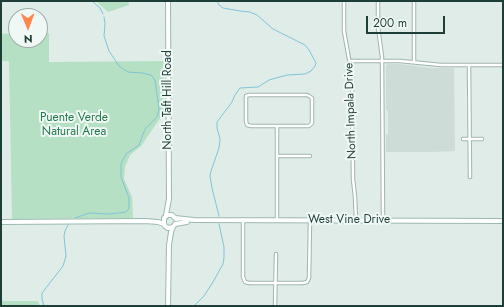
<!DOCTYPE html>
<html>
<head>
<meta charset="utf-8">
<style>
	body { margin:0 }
	#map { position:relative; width:504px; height:307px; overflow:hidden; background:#dfece7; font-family:Jost,sans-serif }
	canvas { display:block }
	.frame { position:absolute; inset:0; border:2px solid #1e3e38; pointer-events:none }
	.north { position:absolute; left:8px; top:8px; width:40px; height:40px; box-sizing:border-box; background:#f0f8f5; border:1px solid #9caea9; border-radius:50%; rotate:179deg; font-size:11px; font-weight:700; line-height:16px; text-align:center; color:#1e3e38 }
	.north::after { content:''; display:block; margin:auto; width:14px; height:18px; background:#ff854a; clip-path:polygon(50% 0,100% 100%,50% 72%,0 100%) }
	.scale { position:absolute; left:366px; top:16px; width:79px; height:18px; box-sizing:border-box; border:2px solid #1e3e38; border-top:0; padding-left:5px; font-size:12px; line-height:14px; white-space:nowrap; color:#1e3e38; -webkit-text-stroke:3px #f0f8f5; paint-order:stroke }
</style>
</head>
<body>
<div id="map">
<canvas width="504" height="307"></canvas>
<div class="frame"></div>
<div class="north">N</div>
<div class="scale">200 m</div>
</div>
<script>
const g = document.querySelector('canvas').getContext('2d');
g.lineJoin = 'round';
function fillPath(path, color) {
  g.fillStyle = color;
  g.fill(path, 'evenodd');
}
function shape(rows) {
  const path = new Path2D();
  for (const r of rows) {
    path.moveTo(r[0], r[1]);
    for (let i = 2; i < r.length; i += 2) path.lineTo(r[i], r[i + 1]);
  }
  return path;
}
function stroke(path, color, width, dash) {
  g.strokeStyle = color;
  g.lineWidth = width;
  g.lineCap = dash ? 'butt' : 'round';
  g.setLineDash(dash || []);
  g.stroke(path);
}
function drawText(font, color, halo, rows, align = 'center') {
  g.font = font + ' Jost,sans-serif';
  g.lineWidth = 4;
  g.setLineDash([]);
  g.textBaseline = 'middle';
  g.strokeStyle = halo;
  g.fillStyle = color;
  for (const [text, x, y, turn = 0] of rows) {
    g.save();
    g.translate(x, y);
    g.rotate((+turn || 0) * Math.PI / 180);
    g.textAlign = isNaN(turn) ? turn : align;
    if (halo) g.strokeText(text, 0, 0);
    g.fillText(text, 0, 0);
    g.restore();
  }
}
const built = shape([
	[388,64,400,64,429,68,454,68,455,151,432,152,386,152,386,135,388,134,388,112,386,109,386,66]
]);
const green = shape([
	[96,1,128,1,129,5,108,12],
	[16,33,16,40,40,40,40,33,49,33,49,62,164,61,164,117,161,117,141,146,130,155,125,167,124,179,132,197,133,218,12,219,9,61,1,61,1,34],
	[1,301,38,301,40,306,1,306]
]);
const stream = shape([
	[92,1,100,8,103,14],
	[217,1,219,5,223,8,240,11,250,12,257,15,273,29,305,45,309,50,316,63,315,66,311,71,305,74,287,75,269,80,258,87,240,88,235,95,232,102,217,122,217,128,220,139,219,148,211,171,210,176,212,188,219,216],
	[75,218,89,213,109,214,126,212,128,210,129,207,129,198,121,177,121,164,126,154,139,145,145,129,157,117,159,109,155,80,151,75,142,73,128,72,119,66,109,51,104,36,105,23,104,17],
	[44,306,42,299,42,293,63,266,66,256,64,236,65,231,68,225],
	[194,306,204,296,213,282,223,264,224,258,224,247,219,224]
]);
const street = shape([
	[344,1,344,31,352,76,353,179,355,197,356,220],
	[378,1,378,27,382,57,383,220],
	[414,1,414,62],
	[350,61,400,61,441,65,503,65],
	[469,65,470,177],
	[249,95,307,95,309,96,312,98,312,123,309,126,251,126,247,125,246,121,246,96,249,95],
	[277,126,277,220],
	[463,139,482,139],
	[278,156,310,156],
	[243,220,243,277,245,282,249,283,303,283,307,282,309,278,310,221],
	[275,306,276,254]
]);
const secondary = shape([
	[166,215,169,199,168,1],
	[175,218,194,220,503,221],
	[1,222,145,221,158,222,164,224,165,226,168,228,173,227,175,224,187,222],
	[164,224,164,218,168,215,172,215,176,219],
	[168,306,169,245,171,232,173,227]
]);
const streetNames = [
	["North Taft Hill Road",168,100,-90],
	["North Impala Drive",351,111,-92],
	["West Vine Drive",349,220]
];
const parkNames = [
	["Puente Verde",74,118],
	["Natural Area",74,132]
];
fillPath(built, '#cddcd6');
fillPath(green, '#b5e0c4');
stroke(stream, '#80c4d9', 1);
stroke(street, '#a1b4af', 4.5);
stroke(secondary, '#9cb9b1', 6);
stroke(street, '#fff', 2.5);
stroke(secondary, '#fff', 4);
drawText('12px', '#1e3e38', '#f0f8f5', streetNames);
drawText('12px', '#237a4c', '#f0f8f5', parkNames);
</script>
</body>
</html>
